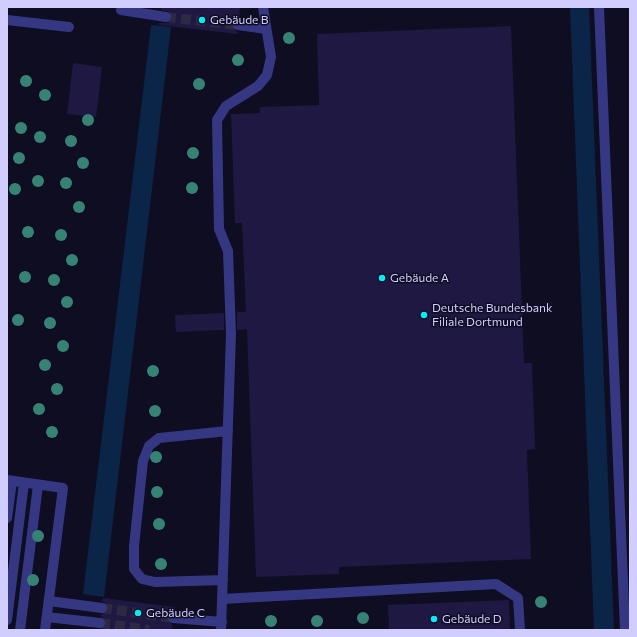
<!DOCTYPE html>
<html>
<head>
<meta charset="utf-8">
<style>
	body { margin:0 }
	#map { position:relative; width:637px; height:637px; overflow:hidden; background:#0f0d22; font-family:Commissioner,sans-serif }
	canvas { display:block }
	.frame { position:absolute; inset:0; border:8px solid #d1ceff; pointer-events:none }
</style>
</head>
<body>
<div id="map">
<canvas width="637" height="637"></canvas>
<div class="frame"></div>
</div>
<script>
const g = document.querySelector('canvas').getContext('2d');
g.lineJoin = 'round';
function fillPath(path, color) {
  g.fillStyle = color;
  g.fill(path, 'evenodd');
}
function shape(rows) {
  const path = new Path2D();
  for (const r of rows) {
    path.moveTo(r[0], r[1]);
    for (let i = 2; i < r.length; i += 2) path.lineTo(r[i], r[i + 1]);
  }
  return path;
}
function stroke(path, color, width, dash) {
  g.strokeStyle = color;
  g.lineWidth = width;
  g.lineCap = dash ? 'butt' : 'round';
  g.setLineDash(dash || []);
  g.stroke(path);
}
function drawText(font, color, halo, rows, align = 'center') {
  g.font = font + ' Commissioner,sans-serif';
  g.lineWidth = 3;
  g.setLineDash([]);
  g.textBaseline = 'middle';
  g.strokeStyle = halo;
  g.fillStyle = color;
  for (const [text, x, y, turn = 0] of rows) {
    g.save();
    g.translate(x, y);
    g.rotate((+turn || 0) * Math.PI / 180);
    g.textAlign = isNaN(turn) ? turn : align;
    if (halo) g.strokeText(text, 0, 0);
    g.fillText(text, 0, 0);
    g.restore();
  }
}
const water = shape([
	[570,7,589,7,614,630,594,630],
	[151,25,171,27,104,597,83,594]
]);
const building = shape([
	[161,7,240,7,239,19,233,21,232,24,234,30,238,32,237,34,159,25,159,23,169,23,172,18,170,12,161,10],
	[511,26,524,363,532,363,535,449,527,450,531,559,339,567,339,574,256,577,247,329,237,330,237,312,246,312,242,223,235,223,231,114,260,113,260,107,319,105,317,34],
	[73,63,102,67,96,117,67,114],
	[224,313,224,330,176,332,175,315],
	[103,598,175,607,174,612,170,612,167,617,167,621,172,624,172,630,99,630,105,627,106,621,101,617,101,614,107,612,108,608,106,603,102,601],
	[509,600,510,630,389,630,388,605]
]);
const minorTunnel = shape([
	[166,17,238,25],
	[102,608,173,618],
	[100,623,149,630]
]);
const minor = shape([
	[599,7,625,630],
	[121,10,166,17],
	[7,20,69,27],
	[238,25,266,29],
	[7,480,63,488,45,630],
	[7,518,12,481],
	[223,580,155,582,142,579,134,569,134,546,143,461,149,446,159,438,228,431],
	[222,599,496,584,518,598,520,630],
	[49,601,102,608],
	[47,617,100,623],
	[173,618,222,622],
	[7,620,24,483],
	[20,630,38,485],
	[221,630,231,334,228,251,219,229,217,120,226,106,258,86,267,75,271,57,263,7]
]);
const trees = [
	[289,38],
	[238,60],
	[26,81],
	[199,84],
	[45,95],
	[88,120],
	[21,128],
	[40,137],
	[71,141],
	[193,153],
	[19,158],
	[83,163],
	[38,181],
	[66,183],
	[192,188],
	[15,189],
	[79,207],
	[28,232],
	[61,235],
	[72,260],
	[25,277],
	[54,280],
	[67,302],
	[18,320],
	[50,323],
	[63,346],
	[45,365],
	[153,371],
	[57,389],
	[39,409],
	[155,411],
	[52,432],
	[156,457],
	[157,492],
	[159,524],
	[38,536],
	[161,564],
	[33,580],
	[541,602],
	[363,618],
	[271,621],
	[317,621]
];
const markers = [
	[202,20,4,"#00ecf9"],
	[382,278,4,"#00ecf9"],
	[424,315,4,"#00ecf9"],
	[138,613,4,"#00ecf9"],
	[434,619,4,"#00ecf9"]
];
const poiNames = [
	["Gebäude B",210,20],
	["Gebäude A",390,278],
	["Deutsche Bundesbank",432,308],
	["Filiale Dortmund",432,322],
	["Gebäude C",146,613],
	["Gebäude D",442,619]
];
fillPath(water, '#0b2548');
fillPath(building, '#1f1843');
stroke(minorTunnel, '#2c2a43', 10, [10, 5]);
stroke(minor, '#363782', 10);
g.fillStyle = '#368274';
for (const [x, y] of trees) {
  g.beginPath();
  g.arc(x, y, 6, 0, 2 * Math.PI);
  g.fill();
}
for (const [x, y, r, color] of markers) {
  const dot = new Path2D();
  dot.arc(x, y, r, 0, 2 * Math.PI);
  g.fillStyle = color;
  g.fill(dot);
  stroke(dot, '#0f0d22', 1.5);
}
drawText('12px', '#d1ceff', '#0f0d22', poiNames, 'left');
</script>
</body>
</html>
